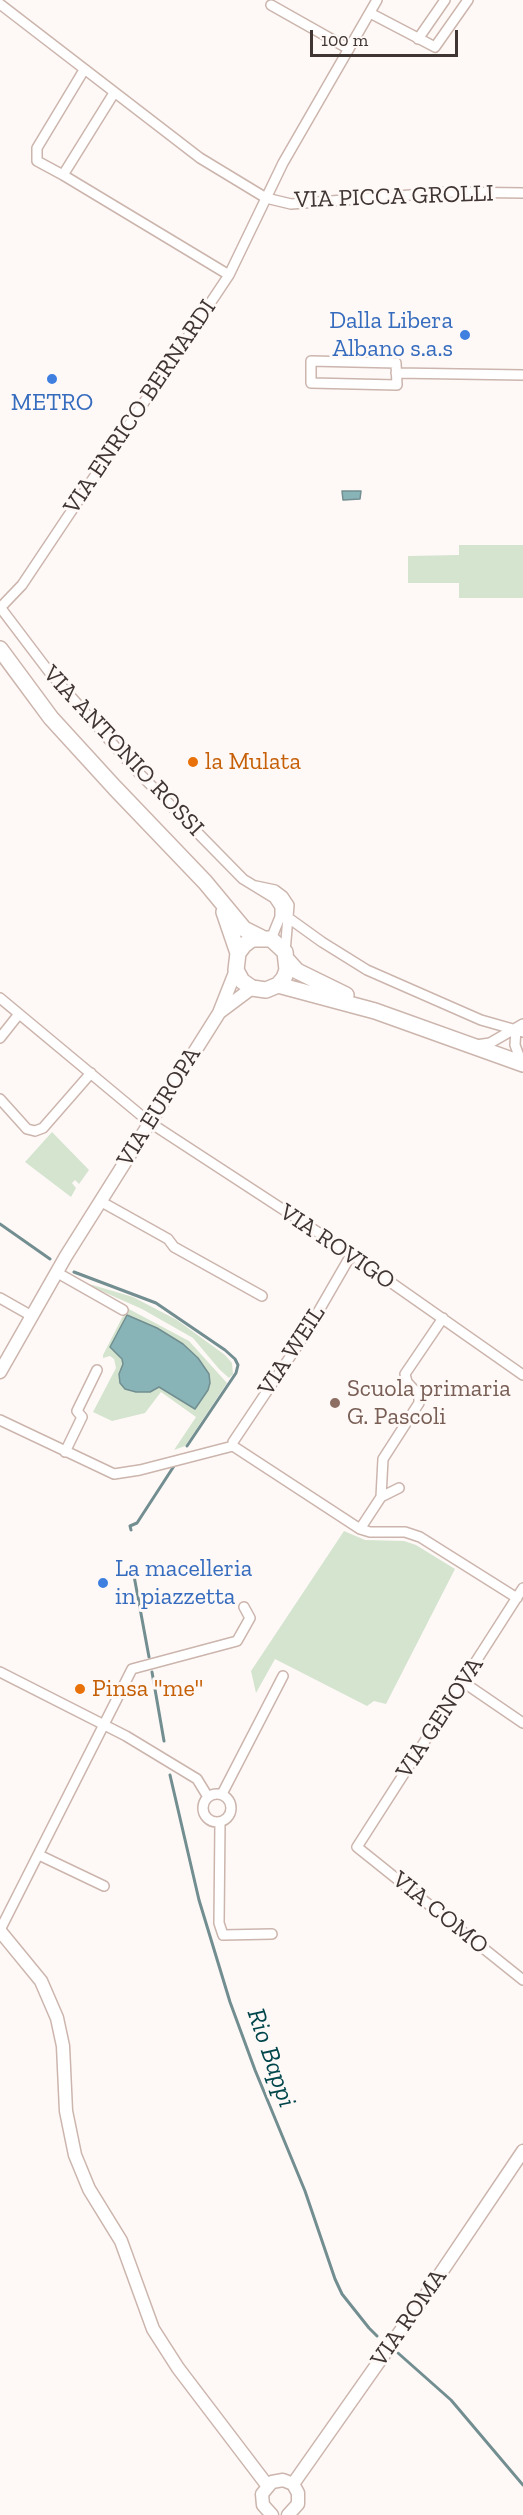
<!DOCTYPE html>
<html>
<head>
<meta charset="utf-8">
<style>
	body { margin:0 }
	#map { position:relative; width:523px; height:2515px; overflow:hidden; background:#fef9f7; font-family:"Zilla Slab",serif }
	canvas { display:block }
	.scale { position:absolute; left:310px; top:30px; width:148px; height:27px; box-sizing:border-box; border:3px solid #3f3532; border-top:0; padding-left:8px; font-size:18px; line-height:21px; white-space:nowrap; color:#3f3532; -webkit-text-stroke:4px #fef9f7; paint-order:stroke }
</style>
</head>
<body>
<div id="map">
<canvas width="523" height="2515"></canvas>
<div class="scale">100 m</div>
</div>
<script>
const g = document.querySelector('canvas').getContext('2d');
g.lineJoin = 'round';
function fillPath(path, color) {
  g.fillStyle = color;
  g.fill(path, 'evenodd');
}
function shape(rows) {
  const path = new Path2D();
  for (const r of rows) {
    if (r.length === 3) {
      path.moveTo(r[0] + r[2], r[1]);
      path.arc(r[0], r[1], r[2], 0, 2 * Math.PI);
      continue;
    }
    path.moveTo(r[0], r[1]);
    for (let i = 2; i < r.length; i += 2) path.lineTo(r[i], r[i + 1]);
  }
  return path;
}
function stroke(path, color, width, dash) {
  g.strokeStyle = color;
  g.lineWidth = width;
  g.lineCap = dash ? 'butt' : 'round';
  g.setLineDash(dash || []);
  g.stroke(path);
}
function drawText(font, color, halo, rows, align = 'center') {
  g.font = font + ' "Zilla Slab",serif';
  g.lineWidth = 6;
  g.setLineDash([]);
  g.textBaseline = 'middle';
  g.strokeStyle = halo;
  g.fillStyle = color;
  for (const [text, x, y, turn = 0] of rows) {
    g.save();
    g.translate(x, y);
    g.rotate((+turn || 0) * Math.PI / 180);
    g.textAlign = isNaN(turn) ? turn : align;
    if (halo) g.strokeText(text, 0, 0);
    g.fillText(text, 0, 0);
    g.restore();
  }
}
const green = shape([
	[459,545,523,545,523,598,459,598,459,583,408,583,408,556,459,555],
	[52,1132,89,1170,79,1184,75,1180,72,1183,76,1188,71,1197,25,1162],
	[79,1281,133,1297,177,1320,225,1355,232,1363,233,1374,229,1378,219,1369,193,1338,142,1309],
	[127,1308,189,1341,227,1383,185,1446,174,1450,196,1417,161,1392,145,1413,112,1421,93,1412,116,1368,114,1359,110,1356,103,1358,103,1355],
	[127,1315,157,1328,183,1344,198,1358,195,1408,159,1387,149,1392,136,1392,122,1359],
	[344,1531,365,1540,404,1541,416,1545,455,1569,386,1704,374,1701,367,1706,275,1659,256,1693,251,1671]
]);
const water = shape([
	[342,491,361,491,360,499,343,500,342,491],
	[127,1315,157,1328,183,1344,198,1358,209,1374,210,1383,208,1390,195,1409,159,1387,150,1392,136,1392,125,1389,120,1383,119,1374,123,1364,122,1359,110,1347,127,1315]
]);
const stream = shape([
	[0,1224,50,1259],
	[74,1272,156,1303,225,1350,235,1359,238,1365,236,1373,187,1446],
	[131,1530,130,1526,137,1523,174,1466],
	[132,1565,149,1657],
	[152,1672,164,1741],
	[170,1775,199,1900,230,2002,255,2070,305,2191,335,2279,342,2294,369,2328,377,2336],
	[398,2353,451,2400,523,2485]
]);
const minor = shape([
	[0,4,200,158,266,198,291,204,450,192,523,193],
	[271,5,349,49],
	[370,13,435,47,468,0],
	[418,39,445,0],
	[114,93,63,175,229,275],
	[63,175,37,161,37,148,84,70],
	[311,361,396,363,397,385,311,383,311,361],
	[396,373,523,375],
	[0,607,50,673,134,768,243,879,274,898,280,907,280,917,271,939],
	[0,608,22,585,229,275,283,163,377,0],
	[256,886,275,890,283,896,289,905,285,952],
	[290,919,322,942,367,970,481,1020,523,1032],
	[0,998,149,1122,339,1246,523,1375],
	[516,1029,515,1045,522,1064],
	[0,1038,19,1014],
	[476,1045,490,1043,523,1024],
	[0,1099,27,1129,35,1131,43,1128,91,1073],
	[100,1201,168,1239,174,1247,262,1296],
	[56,1272,123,1310],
	[0,1298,30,1315],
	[0,1420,114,1474,140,1470,233,1446,360,1529,370,1532,405,1532,420,1537,517,1598],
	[233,1446,233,1442,306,1333,351,1255],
	[65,1452,82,1417,77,1411,97,1370],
	[381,1497,399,1488],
	[360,1529,381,1497,383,1459,419,1403,419,1395,407,1382,405,1374,443,1318],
	[523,1588,357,1847,523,1980],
	[0,1672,126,1736,197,1779,208,1797],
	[463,1682,523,1723],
	[222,1794,283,1676],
	[217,1808,14],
	[220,1822,219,1923,223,1935,272,1934],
	[39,1855,104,1886],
	[0,1930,132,1669,237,1641,250,1618,244,1607]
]);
const tertiary = shape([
	[220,1012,252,988],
	[0,1372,66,1256,219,1013,236,970],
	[0,1931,41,1981,57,2018,63,2046,66,2111,75,2155,89,2189,121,2241,153,2329,178,2368,267,2485],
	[293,2484,428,2292,523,2151],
	[272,2515,263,2505,262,2494,272,2482,283,2480,293,2484,298,2493,298,2504,288,2515]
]);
const primary = shape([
	[0,649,51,718,115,788,205,882,244,929,262,938],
	[224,912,238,953,236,970,242,981,252,988,266,990,278,985,284,978,287,970,285,952,271,939,252,939,244,945,238,953],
	[288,961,297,971,346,995],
	[278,985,375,1011,523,1064]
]);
const markers = [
	[465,335,6,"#3f7fe0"],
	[52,379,6,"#3f7fe0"],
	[193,762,6,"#e8710a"],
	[335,1403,6,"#8d6e63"],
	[103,1583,6,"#3f7fe0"],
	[80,1689,6,"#e8710a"]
];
const streetNames = [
	["VIA PICCA GROLLI",394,197,-2],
	["VIA ENRICO BERNARDI",140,407,-56],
	["VIA ANTONIO ROSSI",123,751,47],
	["VIA EUROPA",159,1107,-58],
	["VIA ROVIGO",337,1247,34],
	["VIA WEIL",292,1351,-57],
	["VIA GENOVA",440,1718,-57],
	["VIA COMO",440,1913,39],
	["VIA ROMA",409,2318,-55]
];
const shopNames = [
	["Dalla Libera",453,321],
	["Albano s.a.s",453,349],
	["METRO",52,403,"center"],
	["La macelleria",115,1569,"left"],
	["in piazzetta",115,1597,"left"]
];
const foodNames = [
	["la Mulata",205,762],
	["Pinsa \"me\"",92,1689]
];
const educationNames = [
	["Scuola primaria",347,1389],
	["G. Pascoli",347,1417]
];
const waterNames = [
	["Rio Bappi",271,2058,71]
];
fillPath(green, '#d4e4cf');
fillPath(water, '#88b4b8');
stroke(water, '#728e90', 1.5);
stroke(stream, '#728e90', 3);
stroke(minor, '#ccb5ad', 12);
stroke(tertiary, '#ccb5ad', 15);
stroke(primary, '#ccb5ad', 18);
stroke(minor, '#fff', 9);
stroke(tertiary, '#fff', 12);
stroke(primary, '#fff', 15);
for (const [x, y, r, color] of markers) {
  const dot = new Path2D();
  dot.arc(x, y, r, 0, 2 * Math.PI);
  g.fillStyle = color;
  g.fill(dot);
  stroke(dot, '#fef9f7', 2);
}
drawText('24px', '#3f3532', '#fef9f7', streetNames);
drawText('24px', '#366cbe', '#fef9f7', shopNames, 'right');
drawText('24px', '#c56008', '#fef9f7', foodNames, 'left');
drawText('24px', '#785e54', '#fef9f7', educationNames, 'left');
drawText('italic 26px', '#00464b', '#fef9f7', waterNames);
</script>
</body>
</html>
